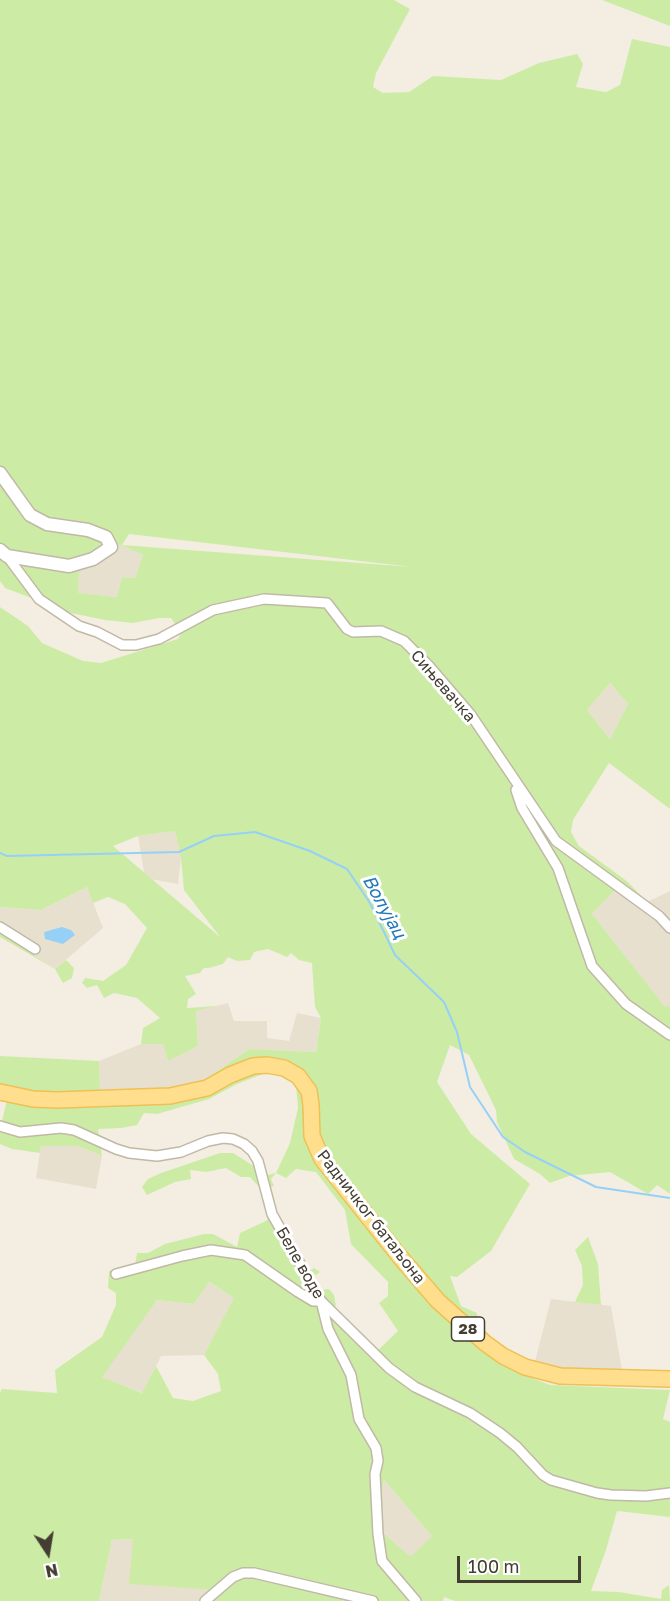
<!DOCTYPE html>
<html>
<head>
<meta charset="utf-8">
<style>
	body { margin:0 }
	#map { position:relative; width:670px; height:1601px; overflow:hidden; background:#f3eee1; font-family:"Golos Text",sans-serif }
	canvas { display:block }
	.north { position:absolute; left:18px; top:1523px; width:60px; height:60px; -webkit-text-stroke:4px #fff; paint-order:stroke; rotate:168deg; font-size:16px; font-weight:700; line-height:24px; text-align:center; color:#443d32 }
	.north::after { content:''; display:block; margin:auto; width:21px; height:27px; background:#443d32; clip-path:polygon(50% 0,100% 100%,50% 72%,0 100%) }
	.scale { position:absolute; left:457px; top:1556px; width:124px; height:27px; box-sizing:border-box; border:3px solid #443d32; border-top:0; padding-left:8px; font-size:18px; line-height:21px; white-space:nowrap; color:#443d32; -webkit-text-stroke:4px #fff; paint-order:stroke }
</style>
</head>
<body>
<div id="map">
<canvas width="670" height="1601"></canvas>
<div class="north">N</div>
<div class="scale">100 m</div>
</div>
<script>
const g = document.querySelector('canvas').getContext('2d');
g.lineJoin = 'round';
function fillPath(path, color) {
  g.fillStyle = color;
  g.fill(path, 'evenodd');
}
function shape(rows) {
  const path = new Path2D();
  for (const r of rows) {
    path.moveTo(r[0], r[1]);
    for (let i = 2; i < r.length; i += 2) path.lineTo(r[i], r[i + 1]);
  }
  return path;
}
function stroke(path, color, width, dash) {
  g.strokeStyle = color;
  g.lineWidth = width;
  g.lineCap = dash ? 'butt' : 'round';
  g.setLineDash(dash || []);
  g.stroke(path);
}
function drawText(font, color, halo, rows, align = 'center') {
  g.font = font + ' "Golos Text",sans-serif';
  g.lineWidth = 6;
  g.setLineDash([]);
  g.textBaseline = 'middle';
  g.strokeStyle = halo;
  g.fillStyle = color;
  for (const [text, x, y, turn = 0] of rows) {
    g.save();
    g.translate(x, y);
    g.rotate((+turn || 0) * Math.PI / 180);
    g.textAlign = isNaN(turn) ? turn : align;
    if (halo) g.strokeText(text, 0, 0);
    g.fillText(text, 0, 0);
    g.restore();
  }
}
const residential = shape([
	[121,545,143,555,135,578,122,577,117,597,77,593,78,567],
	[610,683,628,704,610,739,587,710],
	[175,831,181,858,178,884,145,878,138,836],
	[620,885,647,902,670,891,670,1006,665,1008,592,914],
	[87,887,103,928,55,969,0,932,0,907,41,910],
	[228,1003,234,1021,267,1021,267,1038,289,1041,297,1013,321,1018,316,1052,249,1049,199,1084,100,1093,99,1061,141,1044,164,1044,168,1061,198,1046,196,1011],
	[41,1146,78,1146,102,1156,96,1189,36,1178],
	[208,1282,235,1298,204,1355,161,1356,143,1393,101,1377,157,1300,194,1304],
	[551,1299,611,1306,624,1382,533,1369],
	[384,1480,432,1536,411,1558,372,1524],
	[133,1539,218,1590,216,1601,99,1601,112,1540]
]);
const green = shape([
	[0,0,394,0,410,9,376,73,373,87,383,93,409,92,433,76,501,80,539,63,577,54,583,64,576,87,606,92,620,85,632,39,670,47,670,809,609,763,573,820,571,832,579,846,628,882,647,902,620,885,592,914,665,1007,670,1006,670,1194,657,1185,648,1194,610,1172,569,1176,550,1183,540,1174,514,1159,497,1122,496,1110,469,1055,450,1045,437,1082,471,1134,530,1184,491,1251,457,1277,450,1276,461,1306,477,1313,477,1330,533,1369,511,1370,550,1385,670,1390,663,1419,670,1422,670,1517,617,1511,606,1550,591,1591,619,1592,661,1599,662,1590,669,1585,670,1601,455,1601,444,1597,443,1601,216,1601,217,1590,129,1584,133,1539,112,1540,99,1601,0,1601,0,1393,2,1389,57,1393,55,1370,102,1337,116,1305,116,1293,108,1288,109,1271,122,1267,135,1265,137,1253,148,1253,165,1244,204,1234,213,1234,237,1247,240,1233,266,1221,270,1217,290,1246,297,1247,301,1253,300,1259,309,1272,314,1268,320,1272,313,1277,319,1290,329,1289,334,1295,336,1306,324,1307,327,1314,375,1353,398,1331,379,1303,388,1296,388,1282,351,1244,345,1210,316,1172,296,1169,286,1178,276,1173,271,1179,274,1186,261,1189,250,1177,241,1177,226,1168,206,1172,190,1170,191,1179,175,1182,147,1195,142,1187,148,1179,161,1173,220,1153,233,1153,268,1175,276,1173,290,1143,298,1108,296,1085,282,1074,263,1074,237,1084,209,1099,157,1114,144,1113,137,1125,121,1128,98,1129,102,1156,78,1146,41,1146,40,1153,12,1149,0,1144,0,1129,7,1100,0,1098,0,1056,99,1061,100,1093,199,1084,249,1049,316,1052,321,1018,315,1007,312,963,299,960,291,953,287,957,268,949,254,952,250,960,237,961,228,957,223,964,209,968,204,968,200,973,185,976,196,994,188,999,187,1008,217,1006,196,1011,198,1046,168,1061,163,1044,141,1044,143,1028,160,1018,137,998,114,993,104,998,97,985,87,988,82,983,85,978,103,981,126,965,147,928,125,904,108,897,93,903,87,887,41,910,0,907,0,607,28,626,42,643,83,661,101,663,178,639,181,633,171,618,159,618,133,623,105,620,71,613,5,588,0,581],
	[129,534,412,567,122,545],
	[121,545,143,555,135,578,122,577,117,597,78,593,79,567],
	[610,683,628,704,610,739,587,710],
	[175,831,181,858,184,890,220,937,113,846,138,836],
	[209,1282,234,1298,204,1355,218,1374,221,1391,193,1401,173,1398,156,1366,142,1393,102,1377,157,1300,194,1304],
	[384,1480,432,1536,411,1557,372,1524],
	[602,0,670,0,670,26],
	[0,932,55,969,66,960,74,968,72,978,63,983,55,969,0,937],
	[588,1237,598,1264,601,1305,575,1302,583,1285,582,1266,575,1250]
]);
const water = shape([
	[62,927,71,930,75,935,63,944,45,939,44,932]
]);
const stream = shape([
	[0,853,7,856,179,852,214,836,255,832,310,851,347,869,370,903,395,955,444,1002,457,1032,470,1087,503,1137,525,1152,596,1187,670,1198]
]);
const minor = shape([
	[7,556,39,599,79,626,97,632,122,645,136,645,159,639,213,610,264,599,327,603,347,629,353,632,381,631,404,641,429,666,471,715,556,841,659,916,670,928],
	[516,790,522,808,558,868,592,966,626,1004,670,1035],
	[0,927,35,949],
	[0,1126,20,1132,61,1128,74,1130,116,1149,129,1153,157,1156,181,1152,208,1141,223,1138,233,1139,244,1144,252,1151,258,1161,272,1214,321,1301,389,1368,415,1387,470,1413,500,1433,517,1447,543,1475,551,1480,597,1493,611,1495,646,1496,670,1493],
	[116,1274,182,1256,211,1250,245,1255,298,1292,313,1301,321,1301,328,1329,351,1375,359,1419,376,1448,378,1461,375,1474,378,1534,382,1561,416,1601],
	[205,1601,233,1577,243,1573,254,1573,373,1601]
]);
const tertiary = shape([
	[0,473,30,515,47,524,88,530,106,537,111,547,93,559,69,566,7,556,0,550]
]);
const primary = shape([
	[0,1092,33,1099,57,1100,170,1096,207,1088,230,1075,253,1066,267,1065,284,1068,298,1076,309,1091,311,1105,312,1136,322,1159,400,1257,438,1301,485,1343,503,1356,525,1367,560,1376,670,1379]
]);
const shields = [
	[468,1329,33]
];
const shieldNames = [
	["28",468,1329]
];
const streetNames = [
	["Сињевачка",443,686,49],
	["Радничког батаљона",371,1217,52],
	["Беле воде",300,1263,60]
];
const waterNames = [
	["Волујац",384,907,61]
];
fillPath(residential, '#e7e0cf');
fillPath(green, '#cceca5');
fillPath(water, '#96d0f7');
stroke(stream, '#96d0f7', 2);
stroke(minor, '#c1b8a6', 12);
stroke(tertiary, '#c1b8a6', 15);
stroke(primary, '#efc053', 18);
stroke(minor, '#fff', 9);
stroke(tertiary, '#fff', 12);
stroke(primary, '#ffdf8e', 15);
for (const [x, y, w] of shields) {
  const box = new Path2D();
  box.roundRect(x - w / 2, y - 12, w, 24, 4.5);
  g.fillStyle = '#fff';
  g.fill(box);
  stroke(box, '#443d32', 1.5);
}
drawText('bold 15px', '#443d32', null, shieldNames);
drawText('16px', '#443d32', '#fff', streetNames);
drawText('italic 18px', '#217aba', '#fff', waterNames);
</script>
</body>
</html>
